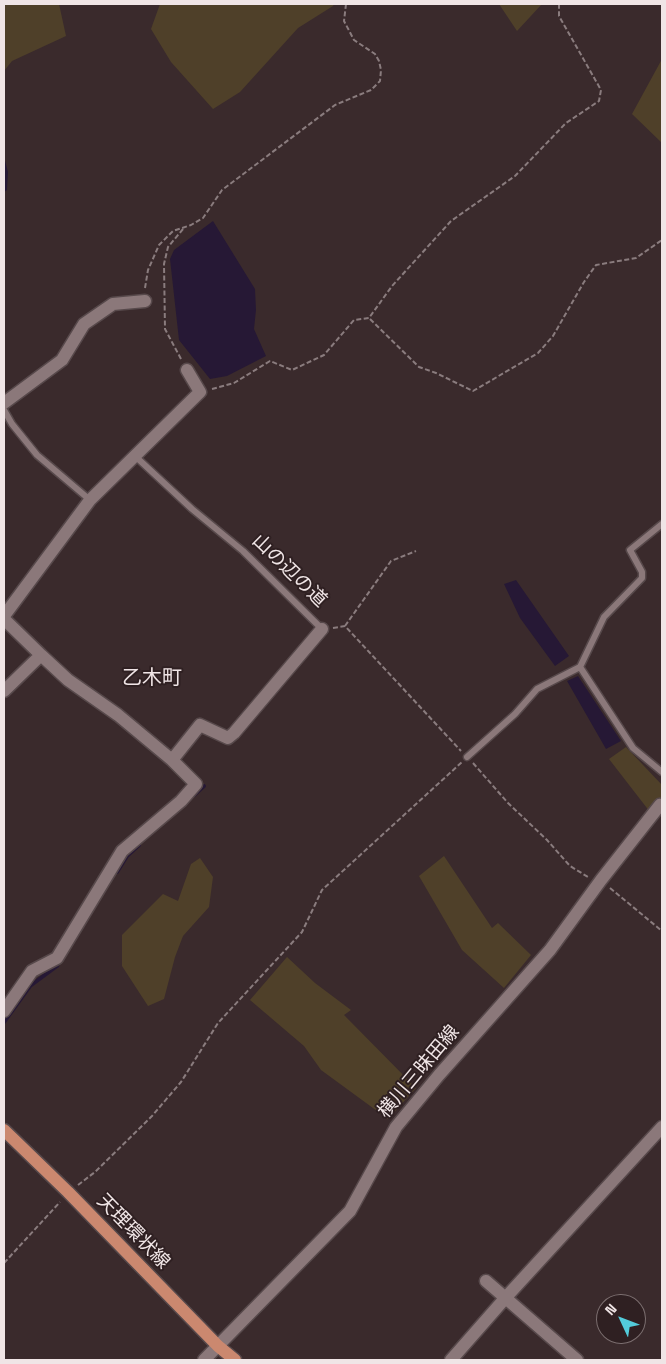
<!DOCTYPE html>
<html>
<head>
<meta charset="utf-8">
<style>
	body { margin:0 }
	#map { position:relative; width:666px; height:1364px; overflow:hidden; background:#3a2a2c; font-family:"Space Grotesk",sans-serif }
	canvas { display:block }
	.frame { position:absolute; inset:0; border:5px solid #f0e5e6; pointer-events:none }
	.north { position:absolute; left:596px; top:1294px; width:50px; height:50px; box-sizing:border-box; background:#2f2022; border:1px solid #7c6f70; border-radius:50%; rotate:313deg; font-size:14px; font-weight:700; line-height:20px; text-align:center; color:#f0e5e6 }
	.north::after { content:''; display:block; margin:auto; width:18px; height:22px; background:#53cbda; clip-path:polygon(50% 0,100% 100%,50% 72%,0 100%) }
</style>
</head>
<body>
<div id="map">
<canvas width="666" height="1364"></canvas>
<div class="frame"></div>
<div class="north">N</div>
</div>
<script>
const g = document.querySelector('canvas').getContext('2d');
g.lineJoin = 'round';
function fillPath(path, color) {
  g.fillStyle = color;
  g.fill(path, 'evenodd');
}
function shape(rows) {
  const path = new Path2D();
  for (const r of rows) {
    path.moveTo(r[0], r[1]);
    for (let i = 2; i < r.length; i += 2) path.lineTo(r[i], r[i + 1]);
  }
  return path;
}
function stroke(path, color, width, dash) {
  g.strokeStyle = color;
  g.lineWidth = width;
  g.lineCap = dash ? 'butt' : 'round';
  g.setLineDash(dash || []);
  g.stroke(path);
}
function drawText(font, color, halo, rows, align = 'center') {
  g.font = font + ' "Space Grotesk","Noto Sans JP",sans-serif';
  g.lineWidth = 4;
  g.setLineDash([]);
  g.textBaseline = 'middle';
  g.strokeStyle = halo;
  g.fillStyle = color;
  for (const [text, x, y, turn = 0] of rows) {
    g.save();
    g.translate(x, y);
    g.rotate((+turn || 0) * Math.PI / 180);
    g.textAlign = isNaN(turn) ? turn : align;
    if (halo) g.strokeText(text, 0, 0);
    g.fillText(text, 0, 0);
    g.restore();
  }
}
const green = shape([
	[4,4,59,4,66,36,12,61,4,71],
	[160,4,334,4,333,6,298,28,240,92,213,109,171,62,151,29],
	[499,4,542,4,517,31],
	[662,59,662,143,632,114],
	[626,747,662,785,662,800,650,812,609,759],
	[444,856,492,928,498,923,531,955,504,988,462,950,419,876],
	[200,858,213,877,209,907,183,936,175,957,164,999,148,1006,122,966,122,935,163,894,178,901,191,864],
	[287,957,315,983,351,1010,344,1015,416,1088,388,1119,321,1070,304,1046,250,1000]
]);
const water = shape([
	[4,157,8,172,7,190,4,192],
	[213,221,255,289,256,310,254,329,266,356,227,376,210,379,179,340,170,259,174,250],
	[516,580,569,656,555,666,520,618,504,584],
	[578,676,621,741,606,749,567,681]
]);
const stream = shape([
	[194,795,204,786],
	[117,872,127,856,139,845],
	[4,1022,30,986,57,966,59,962]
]);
const path = shape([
	[145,288,148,270,159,245,173,231,191,225,203,218,222,190,335,105,371,90,380,81,381,70,379,61,375,54,354,40,344,21,346,4],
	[370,319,419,367,436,373,473,391,538,353,553,336,584,282,596,265,636,258,662,240],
	[181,359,165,329,164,264,168,247,183,229],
	[212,389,234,383,270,361,292,370,324,355,354,320,369,318,392,286,451,221,515,176,566,123,599,101,601,90,559,16,559,4],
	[345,626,391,561,416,551],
	[333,628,345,626,461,751],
	[473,763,508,803,547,840,570,866,588,877],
	[610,888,662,931],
	[78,1185,95,1172,152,1116,181,1082,218,1023,302,932,322,890,462,762],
	[4,1263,60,1202]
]);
const lane = shape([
	[4,410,12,424,37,455,90,500],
	[135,456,192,509,243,551,322,629],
	[580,667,633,748,662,772],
	[467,757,515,714,537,689,580,667,604,617,642,578,642,572,630,550,662,524]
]);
const street = shape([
	[4,403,62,360,84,324,113,304,145,301],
	[4,616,90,500,200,392,187,370],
	[4,619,41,655,4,691],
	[41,655,68,680,118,715,172,760],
	[4,1011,32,971,57,958,122,851,181,801,196,784,172,760,200,725,228,738,234,733,322,629],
	[486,1281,577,1360],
	[451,1360,508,1295,662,1127]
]);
const secondary = shape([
	[204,1360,350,1211,396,1127,439,1075,550,950,601,880,660,805,662,806]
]);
const primary = shape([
	[4,1130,68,1192,218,1346,235,1360]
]);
const streetNames = [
	["山の辺の道",289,571,44],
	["横川三昧田線",419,1072,-50],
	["天理環状線",133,1232,46]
];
const neighbourhoodNames = [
	["乙木町",152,679]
];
fillPath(green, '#4f4029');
fillPath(water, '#261835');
stroke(stream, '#261835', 4);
stroke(lane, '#57494b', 9);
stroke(street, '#57494b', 15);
stroke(secondary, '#57494b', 15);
stroke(primary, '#57494b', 15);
stroke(path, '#8a7c7e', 2, [5, 2.5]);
stroke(lane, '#8b787a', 6);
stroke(street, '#8b787a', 12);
stroke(secondary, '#8b787a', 12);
stroke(primary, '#cb886f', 12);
drawText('19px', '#f0e5e6', '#2f2022', streetNames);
drawText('20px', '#f0e5e6', '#2f2022', neighbourhoodNames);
</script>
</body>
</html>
